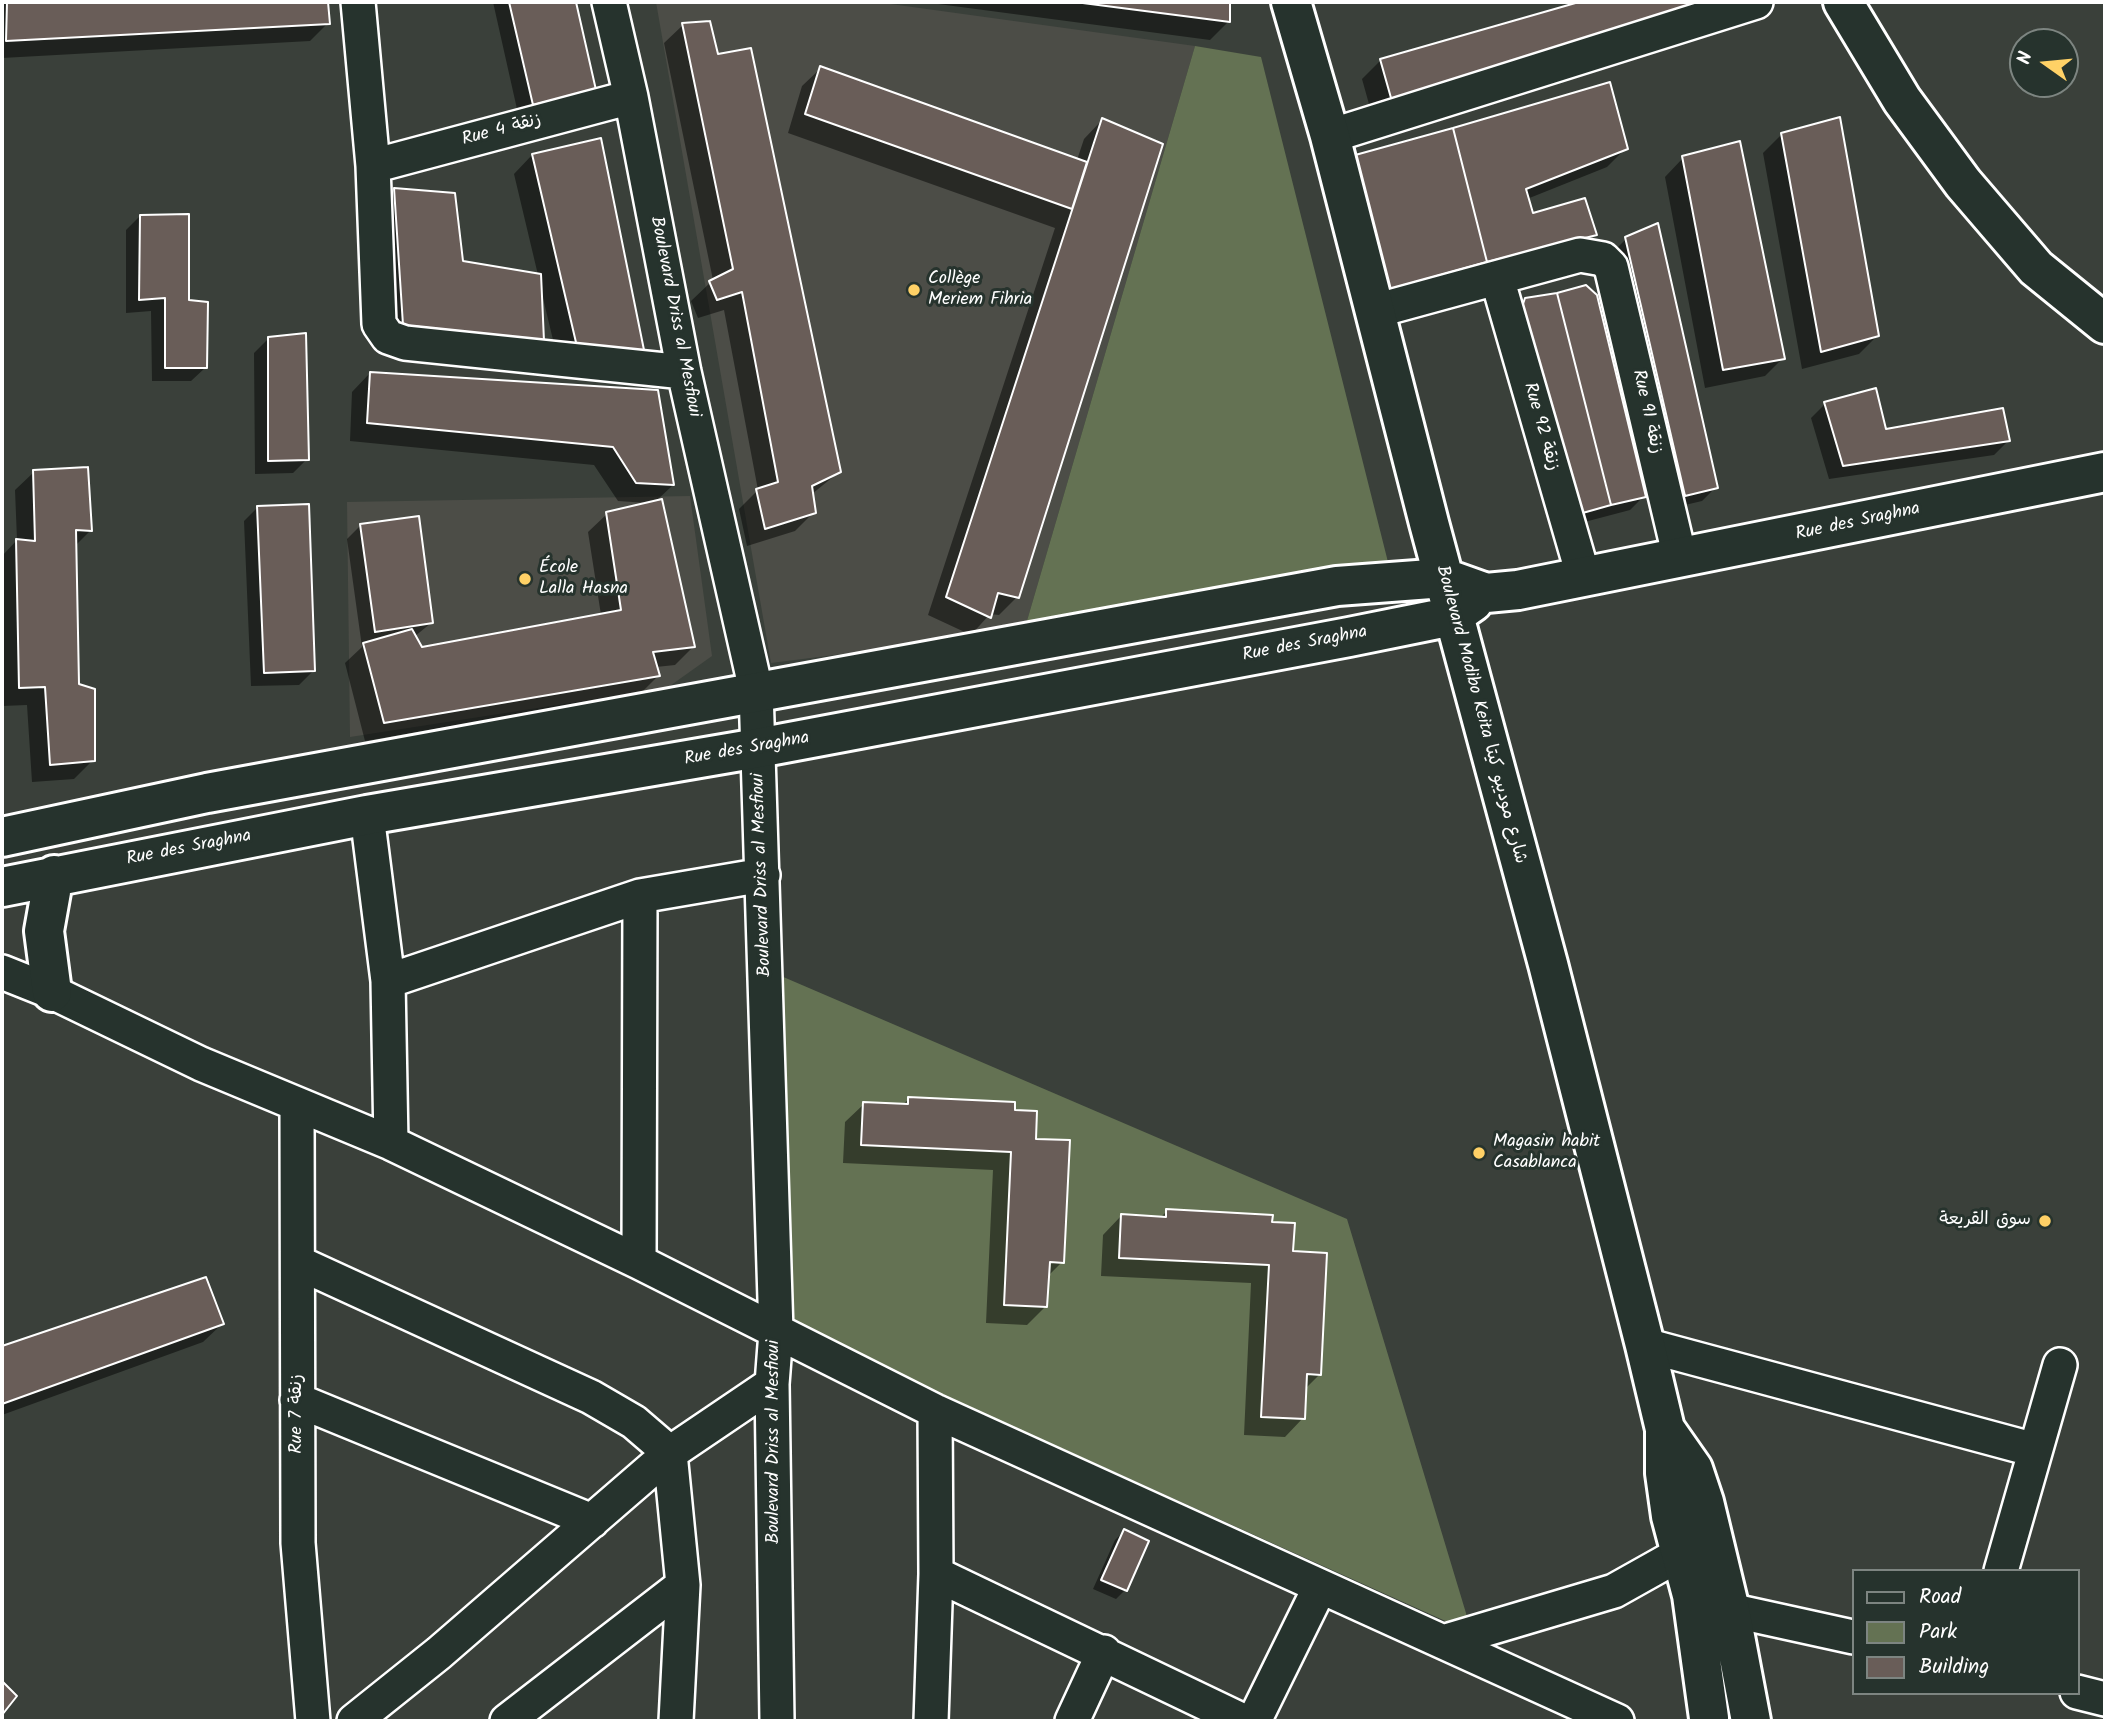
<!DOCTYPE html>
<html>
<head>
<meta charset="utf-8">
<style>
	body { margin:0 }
	#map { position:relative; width:2107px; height:1723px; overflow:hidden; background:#3a403a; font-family:Kalam,sans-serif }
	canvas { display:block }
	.frame { position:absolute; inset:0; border:4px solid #fff; pointer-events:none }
	.legend { position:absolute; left:1852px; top:1569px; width:228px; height:126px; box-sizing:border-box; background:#26332d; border:2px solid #7d8581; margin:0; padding:9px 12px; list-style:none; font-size:21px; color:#fff }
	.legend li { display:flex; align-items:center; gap:14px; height:35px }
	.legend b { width:35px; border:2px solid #7d8581 }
	.north { position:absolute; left:2009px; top:28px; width:70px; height:70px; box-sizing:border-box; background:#26332d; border:2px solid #7d8581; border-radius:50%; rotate:285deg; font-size:19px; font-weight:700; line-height:28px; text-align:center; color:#fff }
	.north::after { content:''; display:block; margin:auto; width:24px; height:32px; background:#ffd166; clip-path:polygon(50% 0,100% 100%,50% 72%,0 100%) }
</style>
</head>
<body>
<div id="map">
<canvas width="2107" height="1723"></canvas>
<div class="frame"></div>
<ul class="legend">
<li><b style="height:9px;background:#26332d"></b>Road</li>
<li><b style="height:19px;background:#647253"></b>Park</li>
<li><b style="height:19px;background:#695d58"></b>Building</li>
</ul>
<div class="north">N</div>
</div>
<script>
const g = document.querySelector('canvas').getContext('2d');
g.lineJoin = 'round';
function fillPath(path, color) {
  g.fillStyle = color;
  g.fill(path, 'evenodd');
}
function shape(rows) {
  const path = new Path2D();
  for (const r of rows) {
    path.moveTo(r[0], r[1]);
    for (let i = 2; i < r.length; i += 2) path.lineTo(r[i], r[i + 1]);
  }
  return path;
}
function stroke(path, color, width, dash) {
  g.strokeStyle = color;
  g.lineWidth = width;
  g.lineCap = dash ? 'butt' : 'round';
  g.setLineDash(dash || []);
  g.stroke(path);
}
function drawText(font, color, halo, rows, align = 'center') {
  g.font = font + ' Kalam,"Playpen Sans Arabic",sans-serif';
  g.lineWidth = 6;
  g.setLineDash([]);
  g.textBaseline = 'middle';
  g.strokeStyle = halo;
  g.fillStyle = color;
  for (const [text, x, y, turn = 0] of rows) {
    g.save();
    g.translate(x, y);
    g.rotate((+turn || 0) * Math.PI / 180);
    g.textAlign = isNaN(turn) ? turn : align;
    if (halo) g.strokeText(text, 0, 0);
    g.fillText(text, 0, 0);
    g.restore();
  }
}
const built = shape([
	[656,2,876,2,1195,46,1024,631,771,663],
	[690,496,712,656,667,688,350,737,347,502]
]);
const green = shape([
	[1195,46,1261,57,1390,570,1024,631],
	[781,976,1347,1219,1472,1633,790,1326]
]);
const shadow = shape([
	[2,2,327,2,328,23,310,41,2,58],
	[493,2,574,2,594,90,519,118],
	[923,2,1229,2,1228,22,1210,40],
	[1586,2,1699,2,1702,10,1374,122,1362,79,1381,60],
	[683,25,839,472,812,494,814,512,795,531,747,546,739,509,758,490,724,310,698,318,691,301,713,280,664,43],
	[821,68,1077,160,1084,139,1102,120,1017,597,999,615,990,614,971,635,928,615,1055,228,788,133,802,86],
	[1782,134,1877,336,1859,354,1802,369,1763,153],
	[1626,148,1607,167,1527,199,1532,215,1595,234,1577,253,1366,309,1331,177],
	[532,155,642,349,623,368,560,369,542,294,542,341,385,343,376,208,394,190,461,262,538,275,514,174],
	[1683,158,1783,358,1765,376,1705,388,1665,177],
	[140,216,187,302,205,368,191,381,152,381,151,311,126,313,126,230],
	[1626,239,1716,487,1702,501,1672,508,1612,253],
	[1526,300,1644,496,1630,510,1558,529,1511,314],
	[268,339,307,459,293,473,255,474,254,353],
	[370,373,656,392,673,485,655,502,693,647,675,665,656,667,658,676,640,694,365,741,345,663,362,647,347,539,361,525,431,623,414,637,421,649,601,615,588,532,607,514,648,503,618,501,594,465,350,441,352,392],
	[1825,404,1885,431,2008,441,1994,455,1829,479,1811,418],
	[34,472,91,530,75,546,77,686,93,760,74,779,32,782,27,705,2,706,2,556,17,540,15,490],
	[258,507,313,671,299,685,251,686,244,521],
	[909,1099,1013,1112,1062,1262,1047,1277,1046,1306,1027,1325,986,1323,993,1170,843,1163,845,1122,864,1104,902,1105],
	[1167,1211,1271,1224,1292,1253,1320,1374,1305,1389,1303,1418,1285,1437,1244,1435,1251,1283,1101,1276,1103,1235,1121,1216,1160,1218],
	[205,1279,222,1324,203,1342,2,1415,2,1348],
	[1124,1531,1125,1590,1116,1599,1093,1589,1115,1540]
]);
const building = shape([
	[7,2,328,2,330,24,6,41,7,2],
	[509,2,576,2,596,90,533,105,509,2],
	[1075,2,1230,2,1230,22,1075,2],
	[1579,2,1701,2,1704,10,1393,105,1380,59,1579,2],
	[710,21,718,54,751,48,841,472,812,486,816,513,765,529,756,489,778,482,742,292,717,300,709,281,733,269,682,23,710,21],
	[820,66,1087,162,1072,209,805,114,820,66],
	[1610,82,1628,149,1526,189,1533,213,1585,198,1597,235,1487,262,1453,128,1610,82],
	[1840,117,1879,336,1821,352,1781,133,1840,117],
	[1102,118,1163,144,1019,598,998,593,991,618,946,597,1102,118],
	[1453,128,1487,262,1384,291,1348,157,1453,128],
	[601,138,644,350,578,351,532,154,601,138],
	[1740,141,1785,359,1723,370,1682,156,1740,141],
	[394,188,455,193,463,261,541,274,544,341,403,325,394,188],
	[189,214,189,300,208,302,207,368,165,368,165,298,139,300,140,215,189,214],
	[1658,223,1718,488,1685,496,1625,237,1658,223],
	[1586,285,1597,295,1646,497,1611,505,1557,293,1586,285],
	[1557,293,1611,505,1572,516,1520,313,1525,298,1557,293],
	[306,333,309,460,268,461,268,337,306,333],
	[370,372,658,390,674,485,636,483,613,447,367,423,370,372],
	[1876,388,1886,429,2003,408,2010,441,1843,466,1824,402,1876,388],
	[88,467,92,531,76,530,79,684,95,689,95,761,50,765,45,687,19,688,16,539,35,541,33,470,88,467],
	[662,499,695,647,653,652,660,676,384,723,363,643,412,629,422,647,621,610,606,512,662,499],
	[309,504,315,671,264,673,257,506,309,504],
	[419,516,433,623,375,632,360,524,419,516],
	[908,1097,1015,1102,1015,1110,1037,1111,1036,1139,1070,1140,1064,1263,1050,1262,1047,1307,1004,1305,1011,1152,861,1145,863,1102,908,1104,908,1097],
	[1166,1209,1273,1215,1272,1222,1295,1223,1293,1251,1327,1253,1321,1375,1307,1374,1305,1419,1261,1417,1269,1265,1119,1258,1121,1214,1166,1217,1166,1209],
	[206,1277,224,1324,2,1404,2,1346,206,1277],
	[1124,1529,1149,1541,1127,1591,1101,1580,1124,1529],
	[2,1681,17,1696,2,1715,2,1681]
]);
const street = shape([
	[358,2,373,166,379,324,388,337,405,343,684,372],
	[609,2,631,97,684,372,756,690,776,1332,772,1384,777,1721],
	[1330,136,1756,2],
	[373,166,631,97],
	[1497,278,1583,575],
	[1375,311,1580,255,1603,259,1611,267,1680,558],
	[367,815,388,981,391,1143],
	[2,972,52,992,201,1064,391,1143,639,1262,935,1411,1617,1721],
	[388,981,640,896,763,875],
	[297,1105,298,1543,313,1721],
	[639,1262,640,896],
	[299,1263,591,1397,634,1422,670,1453,683,1585,676,1721],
	[1645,1345,2035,1450],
	[297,1400,592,1521],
	[2001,1571,2060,1365],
	[936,1574,1243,1721],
	[1730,1610,1853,1637],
	[1446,1641,1614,1591,1680,1554],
	[2077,1692,2105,1699],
	[354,1721,439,1653,670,1453,772,1384],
	[507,1721,683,1585],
	[931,1721,936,1574,935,1411],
	[1072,1721,1104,1652],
	[1254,1721,1320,1587]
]);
const secondary = shape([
	[1291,2,1330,136,1429,523,1548,964,1645,1345,1665,1429,1665,1473,1671,1516,1692,1595,1709,1718],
	[1843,2,1902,100,1963,183,2036,268,2105,324],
	[2,837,207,793,1337,586,1444,578,1486,593,1518,590,2105,472],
	[2,887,367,815,758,748,1349,637,1453,616,1473,602],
	[52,992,44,931,54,875],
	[1665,1429,1693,1469,1704,1502,1730,1610,1751,1721]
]);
const markers = [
	[914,290,7,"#ffd166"],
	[525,579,7,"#ffd166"],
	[1479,1153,7,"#ffd166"],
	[2045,1221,7,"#ffd166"]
];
const streetNames = [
	["Rue 4 زنقة",502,131,-15],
	["Boulevard Driss al Mesfioui",674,317,79],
	["Rue 91 زنقة",1646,412,77],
	["Rue 92 زنقة",1540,427,74],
	["Rue des Sraghna",1858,523,-12],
	["Rue des Sraghna",1305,645,-11],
	["Boulevard Modibo Keita شارع موديبو كيتا",1480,715,75],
	["Rue des Sraghna",747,750,-10],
	["Rue des Sraghna",189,849,-11],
	["Boulevard Driss al Mesfioui",763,875,-92],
	["Rue 7 زنقة",298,1414,-90],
	["Boulevard Driss al Mesfioui",775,1442,-90]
];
const poiNames = [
	["Collège",928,280],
	["Meriem Fihria",928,301],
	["École",539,569],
	["Lalla Hasna",539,590],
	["Magasin habit",1493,1143],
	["Casablanca",1493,1164],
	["سوق القريعة",2031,1221,"right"]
];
fillPath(built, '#4c4d47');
fillPath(green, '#647253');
fillPath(shadow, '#0007');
fillPath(building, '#695d58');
stroke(building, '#fff', 2);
stroke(street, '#fff', 38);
stroke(secondary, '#fff', 44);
stroke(street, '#26332d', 33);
stroke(secondary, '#26332d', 38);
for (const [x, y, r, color] of markers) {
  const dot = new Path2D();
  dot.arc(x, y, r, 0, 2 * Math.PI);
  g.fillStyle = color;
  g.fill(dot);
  stroke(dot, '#26332d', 2.5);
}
drawText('18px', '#fff', '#26332d', streetNames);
drawText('18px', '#fff', '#26332d', poiNames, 'left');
</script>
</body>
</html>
